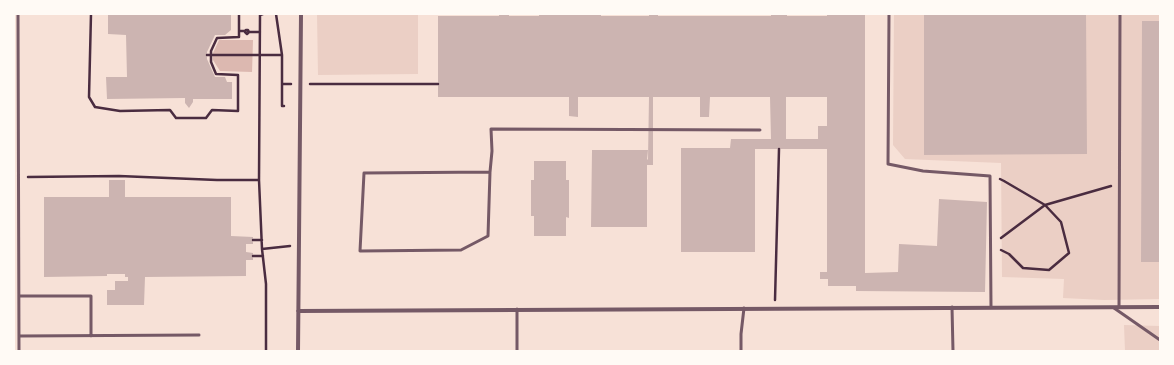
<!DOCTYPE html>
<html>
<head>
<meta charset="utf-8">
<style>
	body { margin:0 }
	#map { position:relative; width:1174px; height:365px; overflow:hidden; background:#f7e1d7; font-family:Cabin,sans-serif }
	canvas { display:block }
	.frame { position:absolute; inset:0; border:15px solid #fffaf5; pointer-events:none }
</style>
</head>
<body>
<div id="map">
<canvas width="1174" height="365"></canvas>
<div class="frame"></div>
</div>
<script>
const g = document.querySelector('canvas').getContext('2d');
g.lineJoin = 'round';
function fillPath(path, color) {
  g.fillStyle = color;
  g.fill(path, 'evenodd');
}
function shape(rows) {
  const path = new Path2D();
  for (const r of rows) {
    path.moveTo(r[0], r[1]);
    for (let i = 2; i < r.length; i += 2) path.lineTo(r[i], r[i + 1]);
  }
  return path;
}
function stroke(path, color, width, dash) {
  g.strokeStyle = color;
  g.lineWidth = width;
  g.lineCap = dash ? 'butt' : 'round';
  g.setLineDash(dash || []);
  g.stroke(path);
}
const green = shape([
	[317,14,418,14,418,74,318,75],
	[894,14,1160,14,1160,299,1104,300,1063,298,1064,279,1002,277,1001,163,905,159,893,145],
	[1124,325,1160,326,1160,351,1125,351]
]);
const water = shape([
	[219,40,253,40,252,72,220,71,213,60,213,53]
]);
const building = shape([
	[108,14,231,14,231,30,225,35,215,35,207,52,207,59,215,77,225,77,227,82,232,82,232,99,193,99,193,102,189,108,185,103,185,98,107,99,106,77,127,77,126,35,108,34],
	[499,14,509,14,509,16,539,16,539,14,601,14,601,16,649,16,649,14,658,14,658,16,771,16,771,14,787,14,787,16,827,16,827,14,865,14,865,273,898,272,899,244,937,246,939,199,987,202,985,292,856,291,856,286,828,286,828,279,820,279,820,272,827,272,827,149,755,149,755,252,681,252,681,148,730,148,731,139,771,139,770,97,710,97,709,117,700,117,700,97,653,97,653,165,647,165,647,227,591,227,592,150,648,150,647,160,648,159,649,97,578,97,578,117,569,116,569,97,438,97,438,16,499,16],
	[786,97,827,97,827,126,818,126,818,139,786,139],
	[924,14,1086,14,1087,154,924,155],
	[1142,21,1160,21,1160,262,1141,262],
	[534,161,566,161,566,180,569,180,569,218,566,217,566,236,534,236,534,216,531,216,531,180,534,180],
	[109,180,125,180,125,197,231,197,231,236,253,237,253,244,246,244,246,252,253,253,253,260,246,260,246,276,145,277,144,305,107,305,107,290,115,290,115,281,128,281,128,277,125,277,125,274,107,274,107,276,44,277,44,197,109,197]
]);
const path = shape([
	[91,14,89,97,95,107,120,111,170,110,176,118,206,118,212,110,238,111,238,75,216,74,211,62,211,51,217,38,239,37,239,14],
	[263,14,260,15,259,180,262,249,266,284,266,351],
	[276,14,282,55,282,84,291,84],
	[239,31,245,31,247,30,249,32,247,34,245,32,245,31,246,30,248,30,249,32,260,32],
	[207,55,282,55],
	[282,84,282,106,284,106],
	[310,84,438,84],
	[28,177,119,176,217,180,259,180],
	[1000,179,1004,181,1045,205,1111,186],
	[1001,238,1045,205,1061,222,1069,253,1049,270,1023,268,1009,254,1001,250],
	[253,240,262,240],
	[262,249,290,246],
	[253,256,263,256],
	[775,300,779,149]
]);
const service = shape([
	[18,14,19,351],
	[889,14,888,164,923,171,990,176,991,307],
	[490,172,488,236,461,250,360,251,364,173,490,172,492,151,491,129,760,130],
	[19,296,91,296,91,336],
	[952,307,953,351],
	[1119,307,1120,14],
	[1114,308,1160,340],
	[517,309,517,351],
	[19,336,199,335],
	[741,351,741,334,744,308]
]);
const minor = shape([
	[298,311,1160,307],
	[298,351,301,14]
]);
fillPath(green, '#ebcfc5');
fillPath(water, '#dcb8b0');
fillPath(building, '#ccb4b1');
stroke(path, '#4a2c40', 2.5);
stroke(service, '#755966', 3);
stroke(minor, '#755966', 4);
</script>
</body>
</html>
